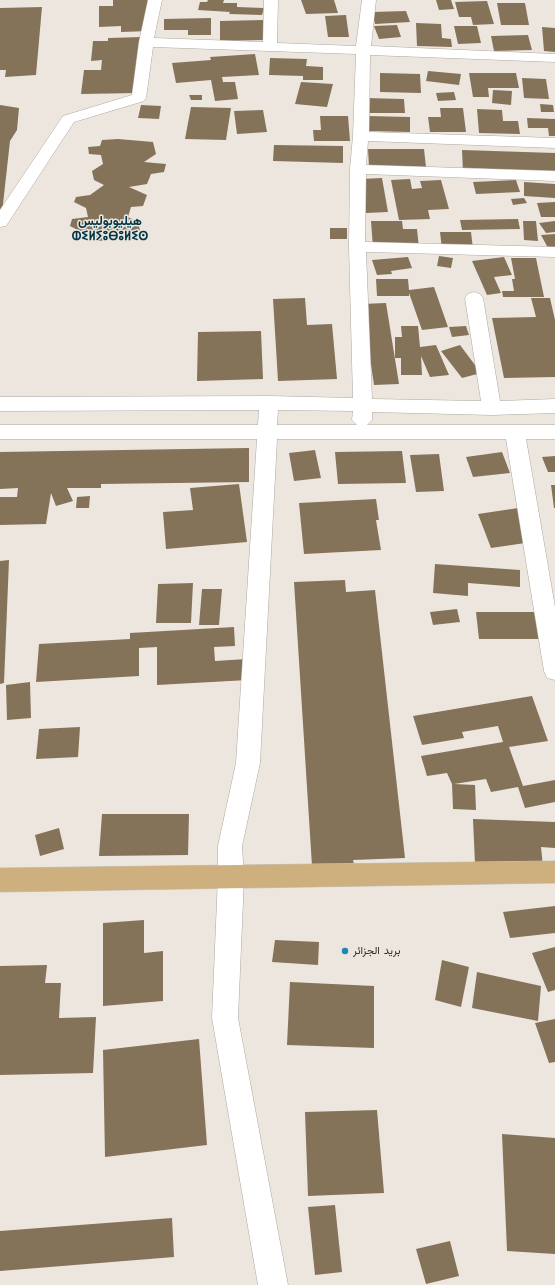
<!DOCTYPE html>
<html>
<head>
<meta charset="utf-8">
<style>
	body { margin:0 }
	canvas { display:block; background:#ece6de }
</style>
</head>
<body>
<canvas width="555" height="1285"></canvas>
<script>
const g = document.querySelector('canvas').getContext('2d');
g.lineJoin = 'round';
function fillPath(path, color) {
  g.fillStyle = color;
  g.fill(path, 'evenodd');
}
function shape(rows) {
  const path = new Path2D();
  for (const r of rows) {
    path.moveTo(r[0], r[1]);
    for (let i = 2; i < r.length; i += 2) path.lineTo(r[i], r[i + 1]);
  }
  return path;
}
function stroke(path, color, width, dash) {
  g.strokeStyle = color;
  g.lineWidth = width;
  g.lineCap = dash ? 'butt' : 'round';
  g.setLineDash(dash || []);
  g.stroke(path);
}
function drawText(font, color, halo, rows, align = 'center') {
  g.font = font + ' "Work Sans",Vazirmatn,"Noto Sans Tifinagh",sans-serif';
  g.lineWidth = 3;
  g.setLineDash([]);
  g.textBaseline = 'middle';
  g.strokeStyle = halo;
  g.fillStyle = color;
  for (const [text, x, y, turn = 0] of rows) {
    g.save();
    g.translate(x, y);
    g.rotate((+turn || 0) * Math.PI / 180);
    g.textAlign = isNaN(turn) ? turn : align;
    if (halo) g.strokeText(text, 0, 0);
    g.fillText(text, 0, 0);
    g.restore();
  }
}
const building = shape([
	[113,0,149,0,150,31,121,32,121,26,99,27,99,6,113,6],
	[208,0,224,0,223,3,237,3,237,7,264,8,262,15,229,14,230,12,198,10,200,2,207,2],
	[301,0,334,0,338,13,306,14],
	[436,0,451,0,454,9,439,10],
	[487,1,494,24,473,25,471,17,459,17,455,2],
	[497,3,525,3,529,25,501,25],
	[42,7,36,75,5,77,6,70,0,70,0,8],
	[406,11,410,22,375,24,372,12],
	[346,15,349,37,328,37,325,16],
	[211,18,211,35,188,35,188,30,164,30,164,19],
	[263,20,264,40,220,41,220,21],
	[416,23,441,24,442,38,451,39,452,47,417,46],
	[397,25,401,37,379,39,374,26],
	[454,26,477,26,481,43,458,44],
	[542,27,555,28,555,52,544,51],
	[528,35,532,50,494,51,491,36],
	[142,37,139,93,81,94,84,70,101,70,102,60,91,61,93,41,108,41,108,38],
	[255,54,259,75,222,77,223,82,235,82,238,99,215,101,211,80,176,83,172,63,211,60,210,57],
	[270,58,307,59,306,66,323,67,323,80,303,80,303,76,269,75],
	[428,71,461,74,459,85,426,81],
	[380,73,420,74,421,93,380,92],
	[469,73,516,73,519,88,488,88,489,97,473,97],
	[522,78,546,79,549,99,524,98],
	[301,82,333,84,327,107,295,104],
	[493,90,512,91,511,105,492,103],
	[454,92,456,100,438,101,436,93],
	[189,95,202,95,202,100,191,100],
	[365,98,404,99,405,113,365,113],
	[540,104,553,105,554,112,541,112],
	[0,105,19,108,17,130,10,141,2,213,0,213],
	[141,105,161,106,159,119,138,118],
	[191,107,231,108,226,140,185,139],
	[440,108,463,108,466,132,430,132,428,117,441,117],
	[477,109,502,110,503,121,518,121,520,134,479,133],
	[263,110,267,132,237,134,234,111],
	[320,116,348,116,350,141,314,141,313,130,321,130],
	[367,116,410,117,410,132,367,131],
	[527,118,555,119,555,136,549,136,548,128,528,128],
	[118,139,153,142,156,154,144,162,166,164,164,172,151,174,147,184,129,187,147,195,143,206,131,207,128,217,138,222,141,235,99,241,70,226,72,219,88,217,86,208,74,202,76,197,90,195,104,185,94,180,92,171,103,164,101,155,89,154,88,147,100,146,102,140],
	[274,145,343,146,343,163,273,161],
	[368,149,424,149,426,167,369,167],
	[462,150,555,153,555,176,463,172],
	[382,178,388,212,366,213,361,179],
	[410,179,412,189,422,188,420,181,441,180,449,209,428,210,430,219,399,220,391,180],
	[516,180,520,192,476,194,473,182],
	[524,182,555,184,555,198,524,196],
	[524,198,527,203,513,205,511,199],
	[555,202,555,217,541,217,537,203],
	[518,219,520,229,462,230,460,220],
	[371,221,402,221,403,229,417,229,419,248,373,248],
	[523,221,536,221,538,241,524,240],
	[555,221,555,232,546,233,539,223],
	[330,228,347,228,347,239,330,239],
	[440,232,471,232,473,249,442,249],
	[555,234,555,247,548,248,541,235],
	[439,256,453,258,451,268,437,266],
	[408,257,412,268,391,271,392,274,377,275,372,260],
	[504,257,512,275,494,277,501,293,487,295,472,261],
	[511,258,536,258,544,297,503,297,502,291,514,291,512,279,515,279],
	[376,279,408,279,409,290,434,287,448,327,422,330,409,293,409,296,377,296],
	[305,298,307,325,332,324,337,379,278,381,273,299],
	[531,298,550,298,555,320,555,377,504,378,492,318,536,317],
	[386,303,399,384,374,385,362,304],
	[401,326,418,326,420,347,436,345,449,375,430,377,421,356,422,375,401,375,401,358,395,358,395,337,402,337],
	[466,326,469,335,452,337,449,327],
	[261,331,263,379,197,381,198,332],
	[460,345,481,373,462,378,441,351],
	[249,448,249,482,101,484,101,488,67,488,73,501,56,506,51,493,46,524,0,525,0,497,17,497,18,488,0,489,0,452],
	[315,450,321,478,294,481,289,453],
	[402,451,406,483,338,484,335,452],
	[502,452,510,473,473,477,466,457],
	[439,454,444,491,416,492,410,455],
	[555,456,555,472,548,472,542,457],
	[239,484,247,542,166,549,163,512,193,510,190,488],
	[551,485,555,485,555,508,554,508],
	[90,496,89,508,76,508,77,497],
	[376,499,379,520,376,520,381,550,304,554,299,503],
	[525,507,539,541,491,548,478,514],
	[9,560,4,683,0,684,0,561],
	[435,564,520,570,520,587,468,583,468,596,433,593],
	[345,580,346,592,375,590,405,858,353,860,354,864,312,866,294,582],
	[193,583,191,623,156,623,158,584],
	[202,589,222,589,219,625,199,625],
	[457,609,460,622,433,625,430,612],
	[476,612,543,612,548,639,479,639],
	[234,627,235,646,214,647,215,661,247,659,248,680,157,685,157,647,139,648,139,676,36,682,39,644,130,639,130,633],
	[30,682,31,718,7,720,6,685],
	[532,696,548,741,509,747,523,786,555,780,555,802,525,808,518,787,491,792,486,779,454,784,475,785,476,810,453,809,452,784,447,773,427,776,421,756,503,742,498,726,462,732,464,738,422,745,413,716],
	[80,727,78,757,36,759,39,729],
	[102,814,189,814,188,855,99,856],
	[473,819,555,822,555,848,541,847,543,867,475,864],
	[59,828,64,849,40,856,35,835],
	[555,906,555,933,510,938,503,912],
	[144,920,144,953,163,951,163,1001,103,1006,103,923],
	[275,940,319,942,318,965,272,962],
	[555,947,555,990,548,992,532,953],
	[442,960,469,967,461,1007,435,1000],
	[47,965,45,983,61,983,59,1018,96,1017,93,1073,0,1075,0,966],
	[477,972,541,986,538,1021,472,1008],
	[290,982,374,986,374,1048,287,1045],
	[555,1019,555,1062,549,1063,535,1023],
	[199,1039,207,1145,105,1157,103,1050],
	[377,1110,384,1193,308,1196,305,1112],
	[502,1134,555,1138,555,1254,507,1251],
	[335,1205,342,1272,315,1275,308,1207],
	[172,1218,174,1257,0,1271,0,1231],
	[450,1241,459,1276,426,1284,416,1249]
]);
const minor = shape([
	[148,0,162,0,154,38,263,42,264,0,278,0,277,43,356,46,362,0,376,0,371,46,555,54,555,62,370,55,369,132,555,138,555,148,368,141,366,165,555,171,555,181,366,174,365,242,555,247,555,257,366,252,372,399,481,401,465,298,468,294,474,292,480,294,483,298,500,401,555,399,555,413,492,415,372,412,372,420,367,425,555,425,555,439,526,439,555,607,555,680,547,678,544,671,506,439,277,439,260,763,242,846,244,877,238,1018,288,1285,258,1285,212,1018,218,877,218,846,236,763,257,439,0,439,0,425,258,425,259,410,0,411,0,397,269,396,353,398,349,247,350,169,353,136,356,54,153,47,146,98,144,101,74,122,6,226,0,227,0,210,63,116,132,95,139,42,148,0],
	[278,410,353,411,352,420,357,425,277,425,278,410]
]);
const major = shape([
	[555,861,555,883,0,892,0,868,555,861]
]);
const markers = [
	[345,951,4,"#188baf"]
];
const poiNames = [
	["بريد الجزائر",353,951]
];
const farDistrictnames = [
	["ھيليوبوليس",110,221],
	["ⵀⵉⵍⵢⵓⴱⵓⵍⵉⵙ",110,236]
];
fillPath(building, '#857359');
stroke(minor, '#ada8a0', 1);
stroke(major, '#c4c4c3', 1);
fillPath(minor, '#fff');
fillPath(major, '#ceb07f');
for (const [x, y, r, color] of markers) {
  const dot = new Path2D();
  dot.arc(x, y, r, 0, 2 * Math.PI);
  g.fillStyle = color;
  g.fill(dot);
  stroke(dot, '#ece6de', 1.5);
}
drawText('11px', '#2e2c29', '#ece6de', poiNames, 'left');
drawText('bold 13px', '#003647', '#ece6de', farDistrictnames);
</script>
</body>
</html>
